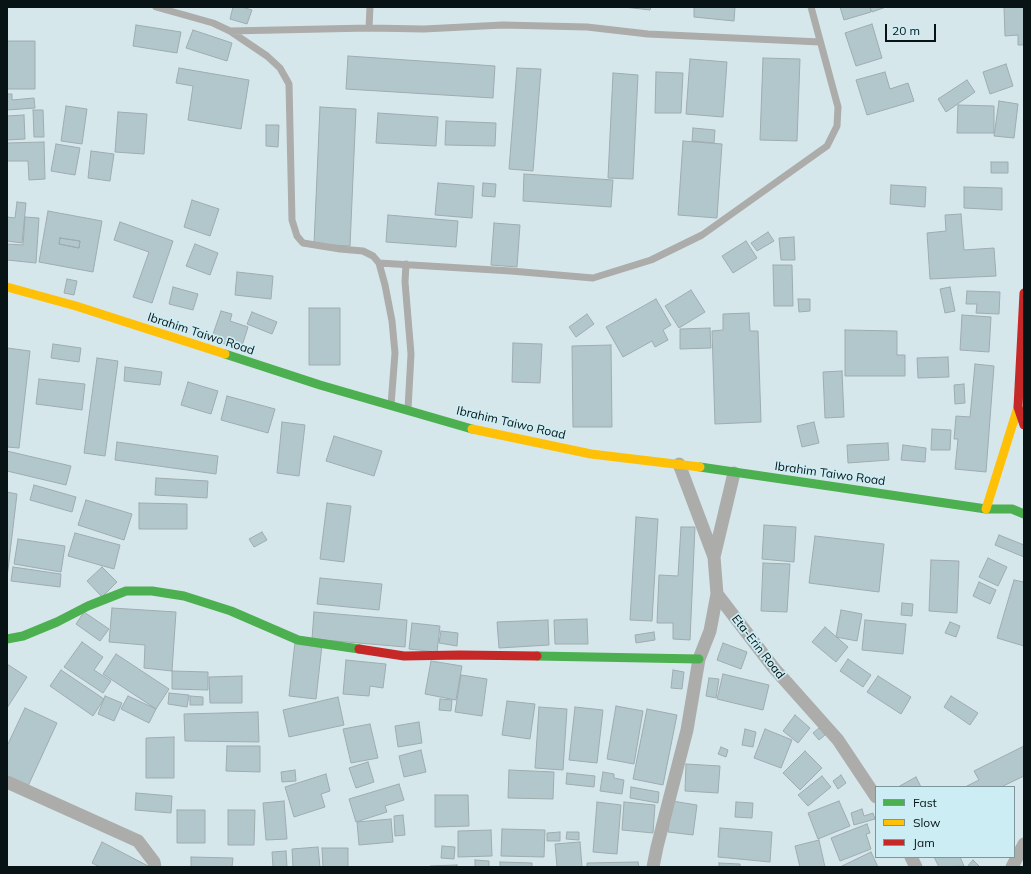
<!DOCTYPE html>
<html>
<head>
<meta charset="utf-8">
<style>
	body { margin:0 }
	#map { position:relative; width:1031px; height:874px; overflow:hidden; background:#d6e7eb; font-family:Mulish,sans-serif }
	canvas { display:block }
	.frame { position:absolute; inset:0; border:8px solid #081315; pointer-events:none }
	.legend { position:absolute; left:875px; top:786px; width:140px; height:72px; box-sizing:border-box; background:#cdedf4; border:1px solid #7e969b; margin:0; padding:5px 7px; list-style:none; font-size:12px; color:#081315 }
	.legend li { display:flex; align-items:center; gap:8px; height:20px }
	.legend b { width:20px; border:1px solid #7e969b }
	.scale { position:absolute; left:885px; top:24px; width:51px; height:18px; box-sizing:border-box; border:2px solid #081315; border-top:0; padding-left:5px; font-size:12px; line-height:14px; white-space:nowrap; color:#081315; -webkit-text-stroke:3px #cdedf4; paint-order:stroke }
</style>
</head>
<body>
<div id="map">
<canvas width="1031" height="874"></canvas>
<div class="frame"></div>
<ul class="legend">
<li><b style="height:5px;background:#4caf50"></b>Fast</li>
<li><b style="height:5px;background:#ffc107"></b>Slow</li>
<li><b style="height:5px;background:#c62828"></b>Jam</li>
</ul>
<div class="scale">20 m</div>
</div>
<script>
const g = document.querySelector('canvas').getContext('2d');
g.lineJoin = 'round';
function fillPath(path, color) {
  g.fillStyle = color;
  g.fill(path, 'evenodd');
}
function shape(rows) {
  const path = new Path2D();
  for (const r of rows) {
    path.moveTo(r[0], r[1]);
    for (let i = 2; i < r.length; i += 2) path.lineTo(r[i], r[i + 1]);
  }
  return path;
}
function stroke(path, color, width, dash) {
  g.strokeStyle = color;
  g.lineWidth = width;
  g.lineCap = dash ? 'butt' : 'round';
  g.setLineDash(dash || []);
  g.stroke(path);
}
function drawText(font, color, halo, rows, align = 'center') {
  g.font = font + ' Mulish,sans-serif';
  g.lineWidth = 3.5;
  g.setLineDash([]);
  g.textBaseline = 'middle';
  g.strokeStyle = halo;
  g.fillStyle = color;
  for (const [text, x, y, turn = 0] of rows) {
    g.save();
    g.translate(x, y);
    g.rotate((+turn || 0) * Math.PI / 180);
    g.textAlign = isNaN(turn) ? turn : align;
    if (halo) g.strokeText(text, 0, 0);
    g.fillText(text, 0, 0);
    g.restore();
  }
}
const building = shape([
	[233,7,242,7,252,10,247,24,230,19,233,7],
	[624,7,651,7,650,10,624,7],
	[694,7,735,7,734,21,694,17,694,7],
	[840,7,870,7,871,12,844,20,840,7],
	[870,7,886,7,872,12,870,7],
	[1004,7,1024,7,1024,45,1018,45,1018,35,1005,36,1004,7],
	[872,24,882,58,856,66,845,33,872,24],
	[136,25,181,32,177,53,133,46,136,25],
	[193,30,232,43,227,61,186,48,193,30],
	[7,41,35,41,35,89,7,89,7,41],
	[348,56,495,66,493,98,346,89,348,56],
	[763,58,800,59,797,141,760,140,763,58],
	[690,59,727,62,723,117,686,114,690,59],
	[1006,64,1013,86,990,94,983,72,1006,64],
	[179,68,249,80,241,129,188,120,193,86,176,83,179,68],
	[517,68,541,69,533,171,509,169,517,68],
	[656,72,683,73,681,113,655,113,656,72],
	[885,72,890,89,908,83,914,101,867,115,856,80,885,72],
	[613,73,638,75,633,179,608,178,613,73],
	[967,80,975,92,946,112,938,99,967,80],
	[7,94,12,94,12,100,34,98,35,108,7,110,7,94],
	[999,101,1018,104,1014,138,994,136,999,101],
	[958,105,994,106,994,133,957,133,958,105],
	[66,106,87,109,82,144,61,141,66,106],
	[320,107,356,109,350,246,314,244,320,107],
	[33,110,43,110,44,137,34,137,33,110],
	[118,112,147,114,144,154,115,152,118,112],
	[378,113,438,117,436,146,376,143,378,113],
	[24,115,25,139,7,140,7,116,24,115],
	[446,121,496,123,495,146,445,145,446,121],
	[266,125,279,125,278,147,266,146,266,125],
	[693,128,715,130,714,143,692,141,693,128],
	[683,141,722,144,717,218,678,215,683,141],
	[44,142,45,179,29,180,28,161,7,161,7,143,44,142],
	[56,144,80,148,75,175,51,171,56,144],
	[91,151,114,154,110,181,88,178,91,151],
	[991,162,1008,162,1008,173,991,173,991,162],
	[524,174,613,180,611,207,523,201,524,174],
	[438,183,474,186,472,218,435,215,438,183],
	[483,183,496,184,495,197,482,196,483,183],
	[891,185,926,187,925,207,890,204,891,185],
	[964,187,1002,188,1002,210,964,208,964,187],
	[192,200,219,209,210,236,184,227,192,200],
	[17,202,26,203,22,243,7,241,7,217,15,218,17,202],
	[48,211,102,221,93,272,39,262,48,211],
	[60,238,80,241,79,248,59,244,60,238],
	[961,214,964,250,994,248,996,276,930,279,927,233,946,231,945,215,961,214],
	[388,215,458,221,456,247,386,242,388,215],
	[25,217,39,218,36,263,7,260,7,244,23,245,25,217],
	[120,222,173,241,152,303,133,297,149,252,114,240,120,222],
	[494,223,520,225,517,267,491,265,494,223],
	[768,232,774,241,757,251,751,243,768,232],
	[794,237,795,260,781,260,779,238,794,237],
	[60,238,80,241,79,248,59,244,60,238],
	[746,241,757,258,733,273,722,256,746,241],
	[195,244,218,253,210,275,186,266,195,244],
	[773,265,792,265,793,306,774,306,773,265],
	[237,272,273,276,271,299,235,295,237,272],
	[67,279,77,281,74,295,64,293,67,279],
	[173,287,198,294,193,310,169,304,173,287],
	[950,287,955,311,945,313,940,289,950,287],
	[691,290,705,312,679,328,665,306,691,290],
	[967,291,1000,292,999,314,976,313,977,304,966,304,967,291],
	[656,299,671,325,663,330,668,340,655,347,652,341,623,357,606,327,656,299],
	[798,299,810,299,810,311,799,312,798,299],
	[309,308,340,308,340,365,309,365,309,308],
	[221,311,232,314,230,321,248,327,241,349,211,340,221,311],
	[252,312,277,322,272,334,247,324,252,312],
	[749,313,750,331,758,331,761,422,715,424,712,331,723,330,723,314,749,313],
	[587,314,594,324,576,337,569,327,587,314],
	[962,315,991,317,989,352,960,350,962,315],
	[710,328,711,348,680,349,680,329,710,328],
	[845,330,897,331,897,355,905,355,905,376,845,376,845,330],
	[513,343,542,344,540,383,512,382,513,343],
	[53,344,81,348,79,362,51,358,53,344],
	[611,345,612,427,573,427,572,346,611,345],
	[7,348,30,351,19,448,7,447,7,348],
	[948,357,949,377,918,378,917,358,948,357],
	[97,358,118,361,105,456,84,453,97,358],
	[975,364,994,366,986,472,955,469,958,439,954,439,956,416,970,417,975,364],
	[125,367,162,372,160,385,124,381,125,367],
	[842,371,844,417,825,418,823,372,842,371],
	[39,379,85,384,82,410,36,404,39,379],
	[188,382,218,391,211,414,181,405,188,382],
	[964,384,965,403,955,404,954,385,964,384],
	[227,396,275,409,268,433,221,420,227,396],
	[282,422,305,425,299,476,277,473,282,422],
	[814,422,819,443,802,447,797,426,814,422],
	[932,429,951,430,950,450,931,450,932,429],
	[334,436,382,451,374,476,326,461,334,436],
	[117,442,218,456,216,474,115,460,117,442],
	[888,443,889,460,848,463,847,445,888,443],
	[903,445,926,448,925,462,901,460,903,445],
	[7,451,71,466,66,485,7,471,7,451],
	[156,478,208,481,207,498,155,495,156,478],
	[34,485,76,497,72,512,30,500,34,485],
	[7,492,17,494,7,578,7,492],
	[86,500,132,514,124,540,78,525,86,500],
	[139,503,187,504,187,529,139,529,139,503],
	[327,503,351,506,344,562,320,559,327,503],
	[636,517,658,519,652,621,630,620,636,517],
	[764,525,796,527,794,562,762,559,764,525],
	[681,527,695,527,690,640,673,639,673,623,657,623,659,575,678,576,681,527],
	[262,532,267,540,254,547,249,539,262,532],
	[75,533,120,545,114,569,68,556,75,533],
	[999,535,1024,545,1024,557,995,545,999,535],
	[815,536,884,544,879,592,809,583,815,536],
	[18,539,65,546,61,572,14,564,18,539],
	[988,558,1007,567,998,586,979,577,988,558],
	[931,560,959,561,957,613,929,611,931,560],
	[763,563,790,564,787,612,761,611,763,563],
	[13,567,61,574,60,587,11,581,13,567],
	[102,567,117,582,102,597,87,581,102,567],
	[320,578,382,584,379,610,317,604,320,578],
	[1014,580,1024,582,1024,646,997,638,1014,580],
	[979,582,996,590,990,604,973,596,979,582],
	[902,603,913,604,912,616,901,615,902,603],
	[112,608,176,612,172,671,144,668,145,645,109,642,112,608],
	[841,610,862,614,857,641,836,637,841,610],
	[84,612,109,629,100,641,76,624,84,612],
	[314,612,407,620,405,647,312,639,314,612],
	[587,619,588,644,555,644,554,620,587,619],
	[548,620,549,645,499,648,497,622,548,620],
	[865,620,906,624,903,654,862,650,865,620],
	[950,622,960,626,956,637,945,633,950,622],
	[412,623,440,626,437,652,409,649,412,623],
	[825,627,848,647,836,662,812,642,825,627],
	[441,631,458,633,457,646,439,643,441,631],
	[654,632,655,640,636,643,635,635,654,632],
	[82,642,103,657,94,670,111,681,103,693,64,667,82,642],
	[295,642,322,645,316,699,289,696,295,642],
	[723,643,747,652,741,669,717,660,723,643],
	[116,654,169,689,156,709,103,674,116,654],
	[848,659,871,675,863,687,840,671,848,659],
	[346,660,386,664,383,688,370,686,369,696,343,694,346,660],
	[431,661,462,666,456,700,425,694,431,661],
	[7,664,27,677,7,708,7,664],
	[61,670,104,699,93,716,50,686,61,670],
	[673,670,684,672,682,689,671,688,673,670],
	[172,671,208,672,208,690,172,689,172,671],
	[723,674,769,685,763,710,717,699,723,674],
	[461,675,487,679,482,716,455,712,461,675],
	[242,676,242,703,210,703,209,677,242,676],
	[878,676,911,697,901,714,867,692,878,676],
	[709,678,719,679,716,698,706,696,709,678],
	[169,693,189,695,187,707,168,704,169,693],
	[105,696,122,703,114,721,98,714,105,696],
	[128,696,156,709,149,723,121,709,128,696],
	[190,696,203,697,203,705,190,705,190,696],
	[951,696,978,713,970,725,944,707,951,696],
	[338,697,344,725,289,737,283,710,338,697],
	[440,699,452,700,451,711,439,710,440,699],
	[507,701,535,704,530,739,502,735,507,701],
	[616,706,643,711,634,764,607,759,616,706],
	[539,707,567,709,563,770,535,768,539,707],
	[575,707,603,710,597,763,569,760,575,707],
	[25,708,57,723,28,786,7,776,7,746,25,708],
	[647,709,677,715,663,785,633,779,647,709],
	[258,712,259,742,185,741,184,714,258,712],
	[795,715,810,728,798,743,783,731,795,715],
	[419,722,422,743,398,747,395,726,419,722],
	[370,724,378,758,351,763,343,729,370,724],
	[819,728,825,735,819,740,813,733,819,728],
	[745,729,756,732,753,747,742,745,745,729],
	[765,729,792,740,781,768,754,758,765,729],
	[174,737,174,778,146,778,146,738,174,737],
	[227,746,260,746,260,772,226,771,227,746],
	[1024,746,1024,776,1001,787,965,787,979,780,974,771,1024,746],
	[721,747,728,750,726,757,718,754,721,747],
	[421,750,426,772,404,777,399,756,421,750],
	[805,751,822,768,800,790,783,773,805,751],
	[368,762,374,782,356,788,349,768,368,762],
	[686,764,720,766,718,793,685,791,686,764],
	[295,770,296,781,282,782,281,772,295,770],
	[509,770,554,772,553,799,508,798,509,770],
	[603,772,614,774,614,778,624,780,622,794,600,791,603,772],
	[567,773,595,776,594,787,566,784,567,773],
	[326,774,330,791,321,794,325,807,294,817,285,787,326,774],
	[841,775,846,783,838,789,833,781,841,775],
	[822,776,831,787,808,806,798,795,822,776],
	[916,777,921,787,898,787,916,777],
	[399,784,404,800,385,806,387,812,356,822,349,799,399,784],
	[631,787,659,792,658,803,630,798,631,787],
	[136,793,172,796,171,813,135,810,136,793],
	[435,795,468,795,469,826,435,827,435,795],
	[284,801,287,839,266,840,263,803,284,801],
	[672,801,697,805,693,835,668,832,672,801],
	[839,801,850,826,818,839,808,813,839,801],
	[597,802,621,805,617,854,593,852,597,802],
	[624,802,655,805,653,833,622,830,624,802],
	[736,802,753,803,752,818,735,817,736,802],
	[862,809,864,816,873,813,875,819,854,825,851,813,862,809],
	[177,810,205,810,205,843,177,843,177,810],
	[228,810,255,810,254,845,228,845,228,810],
	[403,815,405,835,395,836,394,816,403,815],
	[391,819,393,842,359,845,357,822,391,819],
	[867,824,870,833,866,834,871,849,840,861,831,838,867,824],
	[720,828,772,832,770,862,718,857,720,828],
	[502,829,545,830,544,857,501,856,502,829],
	[491,830,492,856,458,857,458,831,491,830],
	[560,832,560,841,547,841,547,833,560,832],
	[567,832,579,832,579,840,566,839,567,832],
	[819,840,825,867,800,867,795,846,819,840],
	[102,842,150,867,100,867,92,863,102,842],
	[580,842,582,867,557,867,555,844,580,842],
	[442,846,455,847,454,859,441,858,442,846],
	[318,847,320,867,293,867,292,849,318,847],
	[322,848,348,848,348,867,323,867,322,848],
	[286,851,287,867,273,867,272,852,286,851],
	[871,852,878,867,840,867,871,852],
	[191,857,233,858,232,867,191,867,191,857],
	[934,857,960,857,964,866,939,867,934,857],
	[475,860,489,861,489,867,475,867,475,860],
	[973,860,980,867,967,867,973,860],
	[500,862,532,863,532,867,500,867,500,862],
	[638,862,639,867,587,867,587,863,638,862],
	[719,863,740,864,740,867,719,867,719,863],
	[457,865,457,867,430,867,430,866,457,865]
]);
const lane = shape([
	[156,7,213,23,230,31,267,56,280,68,289,84,292,220,297,236,303,243,340,249,363,251,373,256,379,263,385,285,392,321,395,353,391,405],
	[369,28,370,7],
	[230,31,369,28,424,29,503,25,587,27,648,34,820,42],
	[379,263,511,271,593,278,651,260,702,235,827,146,837,126,838,107,811,7],
	[406,264,405,282,411,354,408,409]
]);
const street = shape([
	[679,464,714,557],
	[734,473,714,557,717,594,773,667,838,740,876,797],
	[7,782,138,841,154,862,155,867],
	[911,857,916,867],
	[653,867,657,847,687,730,699,659,710,631,717,594],
	[1012,867,1024,844]
]);
const fast = shape([
	[225,354,320,385,472,429],
	[700,467,986,509,1012,509,1024,514],
	[7,639,23,636,57,622,88,606,126,591,152,591,184,596,231,611,298,640,359,649],
	[537,656,699,659]
]);
const slow = shape([
	[7,287,76,306,225,354],
	[472,429,591,454,700,467],
	[986,509,1018,407]
]);
const jam = shape([
	[1024,293,1018,407,1024,425],
	[359,649,404,656,460,655,537,656]
]);
const streetNames = [
	["Ibrahim Taiwo Road",201,334,18],
	["Ibrahim Taiwo Road",511,423,13],
	["Ibrahim Taiwo Road",830,474,8],
	["Eta-Erin Road",758,647,52]
];
fillPath(building, '#b2c7cc');
stroke(building, '#9eacae', 1);
stroke(lane, '#acacab', 7);
stroke(street, '#acacab', 13);
stroke(fast, '#4caf50', 9);
stroke(slow, '#ffc107', 9);
stroke(jam, '#c62828', 9);
drawText('12px', '#081315', '#cdedf4', streetNames);
</script>
</body>
</html>
